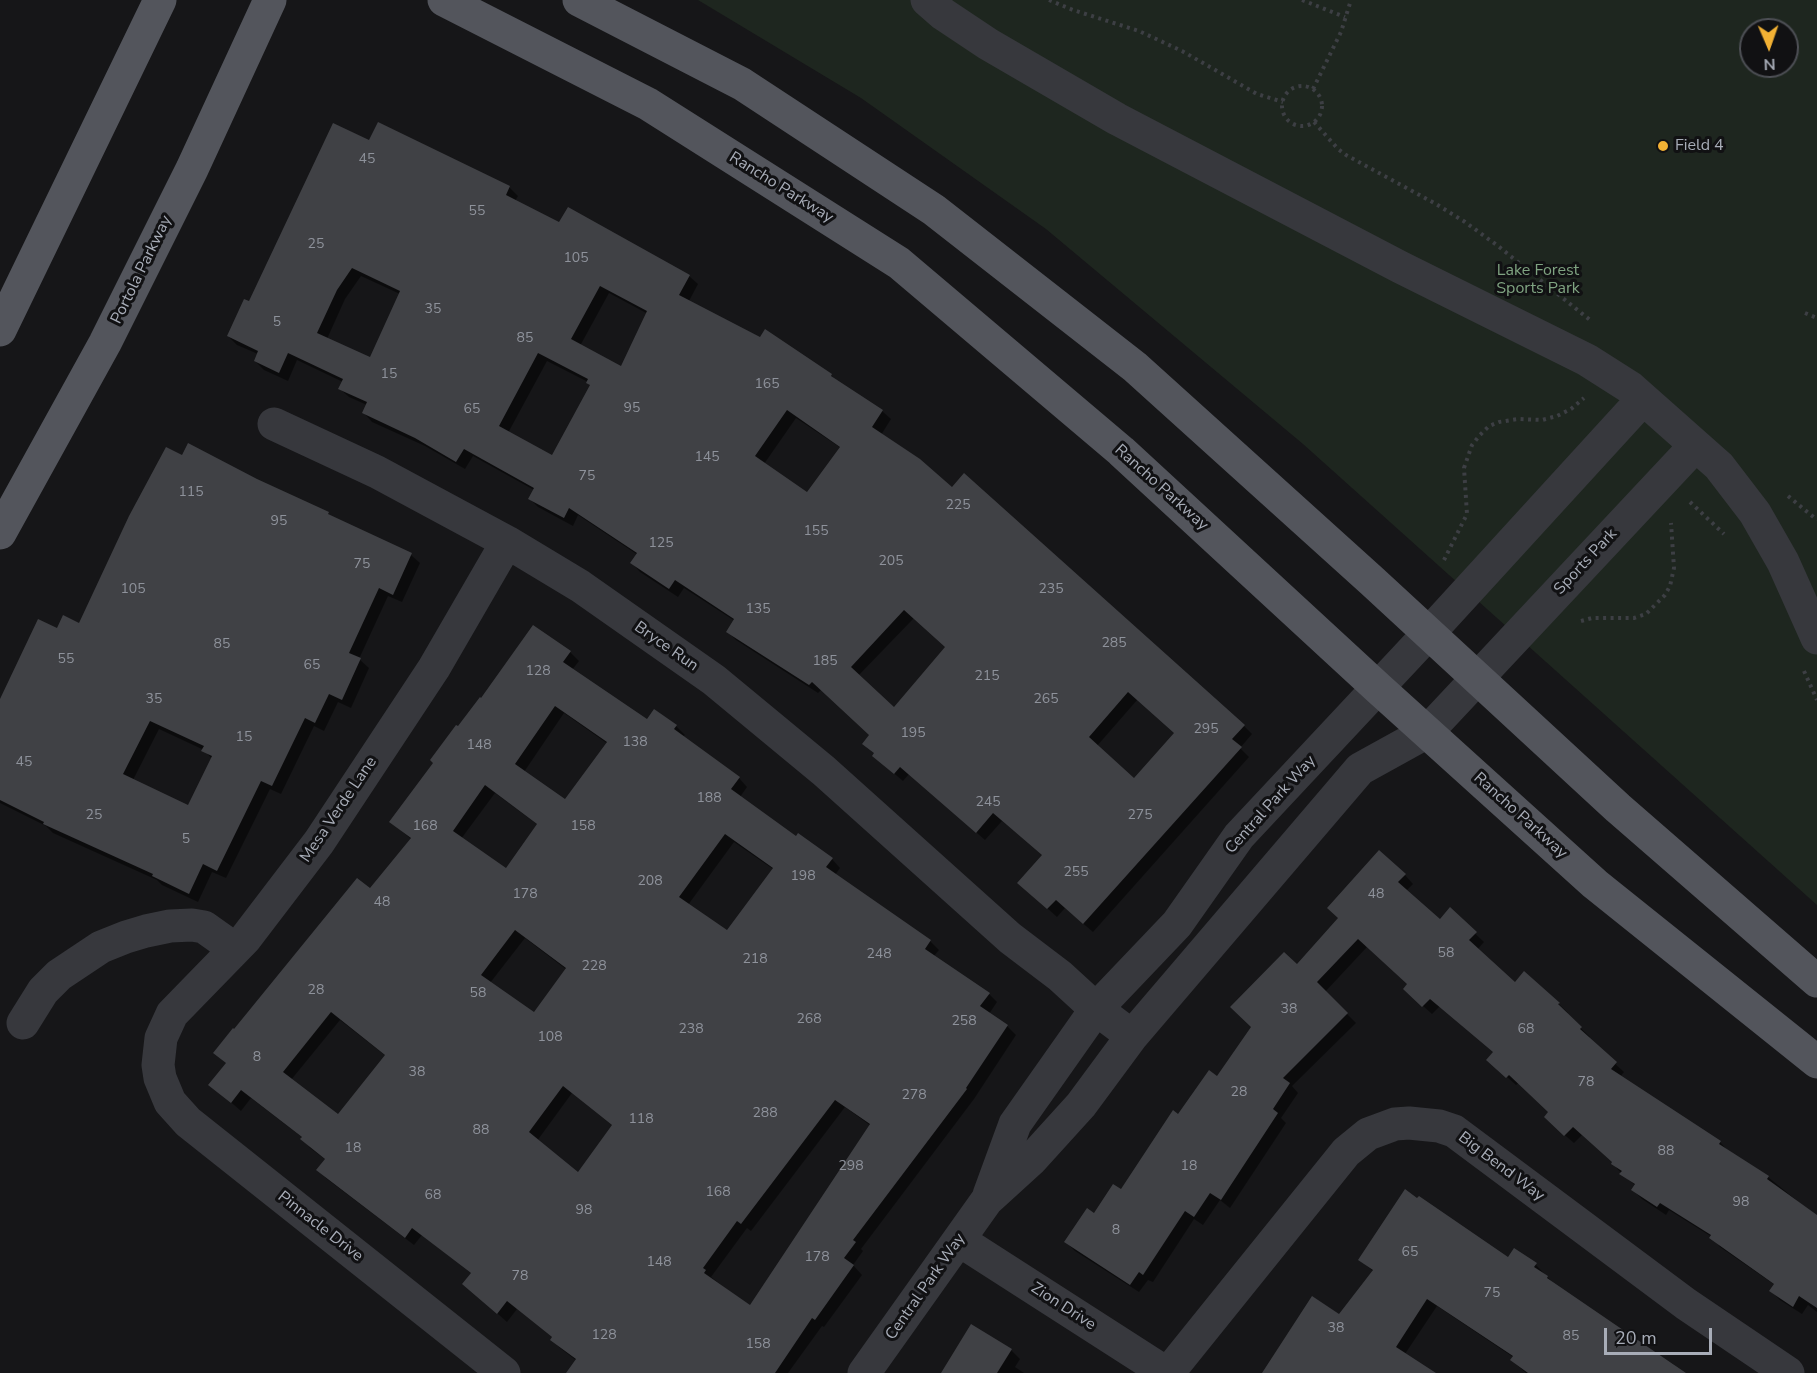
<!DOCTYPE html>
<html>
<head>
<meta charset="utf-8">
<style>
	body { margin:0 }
	#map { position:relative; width:1817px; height:1373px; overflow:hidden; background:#161618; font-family:"Nunito Sans",sans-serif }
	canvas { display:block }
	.north { position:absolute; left:1739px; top:18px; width:60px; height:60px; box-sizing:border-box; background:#111113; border:2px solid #4d4f55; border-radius:50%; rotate:178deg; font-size:16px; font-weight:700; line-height:24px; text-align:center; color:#a8adb8 }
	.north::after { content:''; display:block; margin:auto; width:21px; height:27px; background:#f2b134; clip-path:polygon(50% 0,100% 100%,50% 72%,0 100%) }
	.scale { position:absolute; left:1604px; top:1328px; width:108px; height:27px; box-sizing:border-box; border:3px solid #a8adb8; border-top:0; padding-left:8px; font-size:18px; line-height:21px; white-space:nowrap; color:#a8adb8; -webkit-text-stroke:4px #111113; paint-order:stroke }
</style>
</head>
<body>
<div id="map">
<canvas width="1817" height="1373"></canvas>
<div class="north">N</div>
<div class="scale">20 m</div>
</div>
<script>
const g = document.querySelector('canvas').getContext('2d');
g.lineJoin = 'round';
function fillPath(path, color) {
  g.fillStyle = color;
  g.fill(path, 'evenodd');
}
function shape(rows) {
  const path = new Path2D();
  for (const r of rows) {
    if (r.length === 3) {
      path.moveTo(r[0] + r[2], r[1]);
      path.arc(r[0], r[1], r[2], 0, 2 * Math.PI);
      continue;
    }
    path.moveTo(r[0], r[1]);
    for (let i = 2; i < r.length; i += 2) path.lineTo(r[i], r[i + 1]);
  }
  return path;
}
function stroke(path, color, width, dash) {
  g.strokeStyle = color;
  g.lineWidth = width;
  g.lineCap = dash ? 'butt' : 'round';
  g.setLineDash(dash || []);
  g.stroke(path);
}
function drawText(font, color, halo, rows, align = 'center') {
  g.font = font + ' "Nunito Sans",sans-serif';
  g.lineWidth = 6;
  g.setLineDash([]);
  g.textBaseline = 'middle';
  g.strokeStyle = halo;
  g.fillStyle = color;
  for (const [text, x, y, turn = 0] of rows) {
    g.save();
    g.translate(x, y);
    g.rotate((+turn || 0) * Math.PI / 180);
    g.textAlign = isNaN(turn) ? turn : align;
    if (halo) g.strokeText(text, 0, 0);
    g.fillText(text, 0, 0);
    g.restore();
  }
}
const green = shape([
	[698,0,1817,0,1817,905,1303,444,1046,229,861,98],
	[1751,30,1787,30,1787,66,1751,66]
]);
const shadow = shape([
	[370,142,509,187,518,196,515,201,560,224,689,276,698,284,689,301,831,375,837,382,882,411,891,419,881,435,952,489,1244,726,1252,734,1240,748,1249,757,1093,932,1065,908,1057,917,1028,891,1044,855,1002,821,985,840,909,774,903,781,883,764,876,754,871,736,822,689,818,693,736,640,728,632,735,621,684,588,678,597,640,572,632,563,638,555,578,515,573,526,538,507,530,499,534,490,473,456,465,469,425,446,372,422,364,413,367,405,349,397,340,389,343,382,297,360,288,381,264,370,255,361,258,354,237,345,228,336,249,303],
	[361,276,400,294,371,359,327,339,345,299],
	[609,293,648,314,621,368,580,346],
	[547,361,588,382,591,386,552,457,508,433],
	[796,418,841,448,808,494,764,464],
	[914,618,947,647,894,709,858,676],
	[1138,699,1175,733,1134,780,1097,746],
	[328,514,331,517,411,555,420,563,402,602,388,596,359,659,369,668,351,708,338,702,324,731,314,726,281,794,270,789,226,878,212,872,198,902,162,885,157,880,53,833,46,826,0,803,0,708,58,630,80,625],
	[159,729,204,750,212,759,188,807,133,780],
	[570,652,579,661,572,670,647,721,676,726,685,735,682,737,739,778,747,787,740,797,796,838,832,859,840,868,835,875,930,941,939,950,934,956,989,994,997,1002,989,1014,1007,1026,1016,1035,974,1099,861,1249,863,1251,853,1265,862,1275,824,1327,822,1326,788,1373,570,1373,577,1361,560,1348,552,1340,553,1338,517,1309,507,1322,473,1292,472,1274,422,1235,414,1245,327,1179,318,1170,326,1160,310,1148,303,1138,251,1098,241,1111,211,1085,227,1064,215,1053,371,890,411,839,391,822,458,729],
	[564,713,608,744,565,801,524,772],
	[495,793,538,825,506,870,461,839],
	[734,842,773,869,727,932,688,905],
	[525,938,567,970,534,1014,490,983],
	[340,1020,386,1056,338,1116,291,1080],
	[572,1093,613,1126,578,1174,537,1141],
	[845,1107,871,1126,750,1307,711,1277,747,1228,751,1231],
	[1405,875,1413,884,1406,891,1440,921,1450,910,1484,942,1477,950,1515,984,1524,974,1559,1004,1568,1013,1566,1014,1590,1037,1588,1039,1624,1072,1620,1077,1720,1142,1728,1151,1768,1177,1817,1217,1817,1312,1808,1305,1802,1314,1780,1300,1771,1291,1775,1285,1720,1247,1712,1237,1669,1210,1666,1215,1642,1199,1633,1190,1636,1186,1622,1174,1613,1164,1614,1163,1582,1135,1574,1143,1554,1126,1550,1112,1519,1083,1516,1085,1497,1068,1495,1053,1440,1006,1432,1014,1413,997,1409,984,1367,947,1325,992,1356,1023,1292,1086,1298,1093,1281,1118,1286,1123,1230,1208,1220,1200,1203,1225,1194,1219,1153,1282,1148,1280,1139,1292,1075,1251,1066,1242,1122,1191,1179,1116,1218,1079,1297,967],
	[1508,1259,1536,1265,1556,1286,1673,1364,1681,1372,1526,1373,1511,1360,1513,1357,1437,1306,1405,1354,1429,1373,1275,1373,1340,1316,1374,1272,1360,1260],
	[1011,1350,1020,1359,1015,1367,1024,1373,943,1373]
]);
const building = shape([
	[378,122,510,186,506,195,559,222,568,207,690,275,679,295,760,337,765,329,832,374,831,376,883,410,872,427,920,459,952,487,964,473,1245,725,1232,739,1242,747,1083,924,1056,900,1047,909,1017,883,1042,855,993,813,976,833,900,767,894,774,872,756,874,753,862,744,869,735,812,682,809,685,726,632,734,619,675,580,669,589,630,563,637,553,569,508,564,518,528,499,534,488,464,449,456,462,415,438,362,413,367,402,338,389,343,379,288,353,279,373,254,361,258,351,227,336,244,299,249,301,333,123,369,140],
	[352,268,400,291,370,357,317,333,337,290],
	[600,286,647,311,621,366,571,339],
	[538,353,588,379,586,383,590,385,552,455,499,426],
	[787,410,840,447,807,492,755,456],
	[904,610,945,647,894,707,851,667],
	[1128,692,1174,733,1134,778,1089,737],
	[188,443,257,479,329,512,328,514,412,553,393,595,379,588,349,653,361,658,342,700,329,694,315,723,305,718,272,786,261,781,217,871,203,864,189,894,152,876,153,874,43,824,44,822,0,800,0,699,38,619,57,628,63,615,79,623,129,516,166,447,182,455],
	[150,721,204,746,201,751,212,756,188,805,123,774],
	[533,625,571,651,563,662,647,719,654,709,677,725,674,729,740,777,731,789,796,836,798,833,833,858,826,867,931,940,925,949,990,993,980,1006,1008,1025,966,1088,967,1089,853,1240,856,1242,844,1258,854,1265,815,1320,812,1318,775,1373,566,1373,576,1359,550,1340,552,1337,507,1301,497,1314,462,1284,471,1273,412,1228,405,1238,316,1170,325,1159,300,1139,302,1137,241,1090,231,1103,208,1085,226,1063,213,1053,233,1028,234,1029,357,878,370,888,411,838,389,822,433,763,430,760,456,725,458,726,480,697,481,698],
	[555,706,607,742,565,799,515,764],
	[485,785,537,824,506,868,453,831],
	[725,834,773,868,727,930,679,897],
	[515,930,566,968,534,1012,481,975],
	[331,1012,385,1055,338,1114,283,1072],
	[563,1086,612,1125,578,1172,529,1132],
	[835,1100,870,1124,750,1305,704,1273,706,1270,703,1268,737,1221,741,1224],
	[1379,850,1406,874,1398,882,1440,919,1450,907,1477,932,1469,940,1515,982,1524,971,1560,1003,1558,1004,1582,1027,1580,1029,1617,1062,1611,1069,1721,1141,1719,1144,1769,1176,1767,1179,1817,1215,1817,1308,1799,1296,1793,1307,1769,1291,1774,1284,1709,1238,1711,1235,1660,1203,1657,1207,1631,1190,1635,1184,1619,1174,1622,1171,1611,1164,1612,1162,1573,1127,1564,1136,1544,1117,1548,1112,1509,1075,1506,1078,1486,1060,1493,1052,1430,999,1422,1007,1403,989,1407,984,1358,939,1317,982,1348,1013,1283,1078,1290,1083,1273,1109,1278,1113,1221,1200,1210,1193,1194,1217,1185,1211,1143,1275,1139,1272,1130,1285,1064,1242,1087,1208,1094,1213,1113,1184,1121,1189,1173,1110,1178,1114,1209,1070,1217,1076,1251,1027,1230,1007,1284,952,1297,964,1338,918,1327,908],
	[1405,1189,1417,1198,1419,1196,1508,1257,1514,1248,1537,1263,1534,1267,1548,1276,1547,1278,1686,1373,1528,1373,1510,1360,1513,1356,1427,1299,1396,1347,1436,1373,1262,1373,1312,1296,1339,1314,1373,1270,1358,1260],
	[971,1324,1012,1349,997,1373,941,1373]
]);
const path = shape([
	[1049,0,1073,10,1139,31,1182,51,1257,94,1283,102],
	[1302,0,1345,17],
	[1302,106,20],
	[1313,89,1341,32,1351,0],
	[1314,122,1338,149,1346,155,1436,204,1465,222,1498,246,1590,320],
	[1805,313,1817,318],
	[1788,496,1817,520],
	[1690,502,1724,534],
	[1444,560,1467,514,1464,468,1472,445,1480,435,1489,426,1499,422,1518,419,1542,420,1557,416,1571,409,1584,398],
	[1581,621,1592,618,1634,618,1646,614,1665,595,1670,586,1674,568,1671,523],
	[1804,671,1817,700]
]);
const minor = shape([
	[927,0,943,14,988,44,1117,119,1400,267,1587,360,1631,388,1719,466,1755,513,1783,562,1817,638],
	[274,424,377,472,507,542,580,586,714,680,824,771,1010,938,1060,976,1096,1009,1132,1036],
	[23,1023,43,991,59,975,101,947,126,937,146,931,170,926,192,925,204,927,235,949],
	[989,1195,1015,1124,1096,1009,1177,924,1239,836,1429,633,1643,399],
	[959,1240,1166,1373],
	[504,1373,188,1122,170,1102,160,1078,158,1065,161,1038,172,1014,245,939,319,842,434,668,507,542],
	[864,1373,987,1200,1032,1159,1081,1105,1132,1036,1360,769,1427,732,1695,446],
	[1168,1373,1346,1152,1368,1134,1395,1124,1409,1123,1439,1126,1454,1131,1686,1304,1788,1373]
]);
const major = shape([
	[444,0,648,104,899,263,1121,451,1378,688,1595,884,1817,1062],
	[579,0,742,84,934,210,1135,367,1372,581,1618,808,1817,981],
	[0,330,160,0],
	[0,533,105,343,192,169,270,0]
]);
const markers = [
	[1663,146,6,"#f2b134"]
];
const numberNames = [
	["45",367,160],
	["55",477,212],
	["25",316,245],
	["105",576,259],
	["35",433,310],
	["5",277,323],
	["85",525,339],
	["15",389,375],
	["165",767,385],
	["95",632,409],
	["65",472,410],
	["145",707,458],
	["75",587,477],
	["115",191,493],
	["225",958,506],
	["95",279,522],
	["155",816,532],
	["125",661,544],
	["205",891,562],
	["75",362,565],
	["105",133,590],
	["235",1051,590],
	["135",758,610],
	["285",1114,644],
	["85",222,645],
	["55",66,660],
	["185",825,662],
	["65",312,666],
	["128",538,672],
	["215",987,677],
	["35",154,700],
	["265",1046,700],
	["295",1206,730],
	["195",913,734],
	["15",244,738],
	["138",635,743],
	["148",479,746],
	["45",24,763],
	["188",709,799],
	["245",988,803],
	["25",94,816],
	["275",1140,816],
	["168",425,827],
	["158",583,827],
	["5",186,840],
	["255",1076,873],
	["198",803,877],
	["208",650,882],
	["178",525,895],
	["48",1376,895],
	["48",382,903],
	["58",1446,954],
	["248",879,955],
	["218",755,960],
	["228",594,967],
	["28",316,991],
	["58",478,994],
	["38",1289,1010],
	["268",809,1020],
	["258",964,1022],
	["238",691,1030],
	["68",1526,1030],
	["108",550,1038],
	["8",257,1058],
	["38",417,1073],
	["78",1586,1083],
	["28",1239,1093],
	["278",914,1096],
	["288",765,1114],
	["118",641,1120],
	["88",481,1131],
	["18",353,1149],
	["88",1666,1152],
	["298",851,1167],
	["18",1189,1167],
	["168",718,1193],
	["68",433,1196],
	["98",1741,1203],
	["98",584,1211],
	["8",1116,1231],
	["65",1410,1253],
	["178",817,1258],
	["148",659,1263],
	["78",520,1277],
	["75",1492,1294],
	["38",1336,1329],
	["128",604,1336],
	["85",1571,1337],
	["158",758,1345]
];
const poiNames = [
	["Field 4",1675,146]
];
const streetNames = [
	["Rancho Parkway",781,188,32],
	["Portola Parkway",142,270,-64],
	["Rancho Parkway",1161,488,42],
	["Sports Park",1586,562,-47],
	["Bryce Run",666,647,35],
	["Central Park Way",1271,805,-48],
	["Mesa Verde Lane",339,810,-56],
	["Rancho Parkway",1520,816,42],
	["Big Bend Way",1501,1167,37],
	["Pinnacle Drive",320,1227,38],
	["Central Park Way",926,1287,-55],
	["Zion Drive",1063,1307,33]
];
const parkNames = [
	["Lake Forest",1538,271],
	["Sports Park",1538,289]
];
fillPath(green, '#1e261f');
fillPath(shadow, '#0007');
fillPath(building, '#404145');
stroke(path, '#3d3f44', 4, [3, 4.5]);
stroke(minor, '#37383d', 33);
stroke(major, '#53555c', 33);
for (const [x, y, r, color] of markers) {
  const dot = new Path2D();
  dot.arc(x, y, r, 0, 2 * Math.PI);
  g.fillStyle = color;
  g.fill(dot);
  stroke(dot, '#111113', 2);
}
drawText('14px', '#8e929b', null, numberNames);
drawText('16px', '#a8adb8', '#111113', poiNames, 'left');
drawText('16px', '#a8adb8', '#111113', streetNames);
drawText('16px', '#7fa381', '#111113', parkNames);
</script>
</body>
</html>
